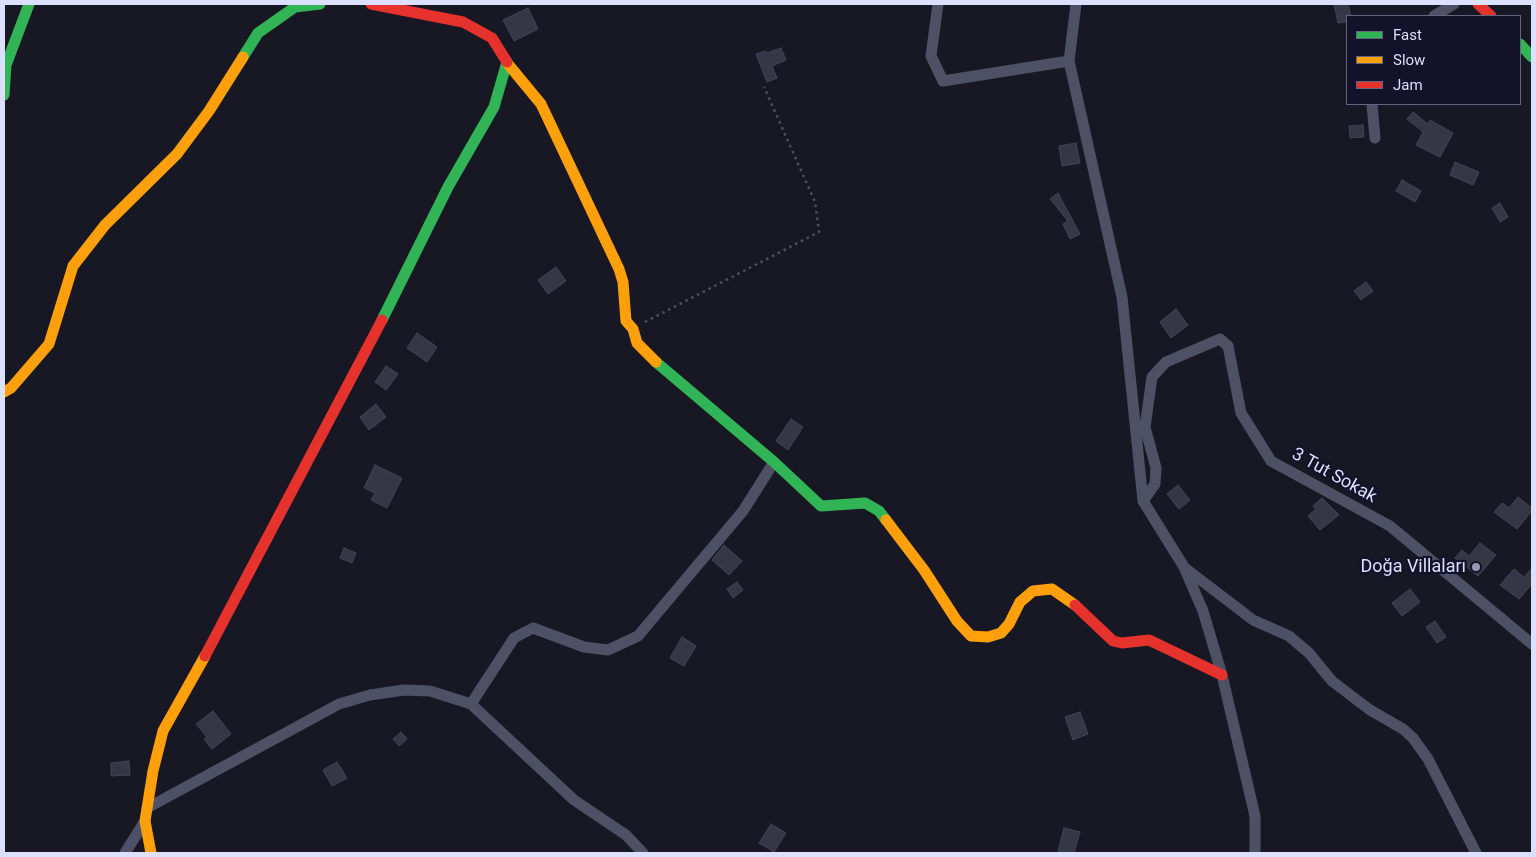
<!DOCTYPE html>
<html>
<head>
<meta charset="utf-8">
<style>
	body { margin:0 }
	#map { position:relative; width:1536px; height:857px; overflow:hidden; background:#181824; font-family:Roboto,sans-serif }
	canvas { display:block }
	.frame { position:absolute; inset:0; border:5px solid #dcdffe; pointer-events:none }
	.legend { position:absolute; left:1346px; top:15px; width:175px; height:90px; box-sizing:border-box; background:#12122a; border:1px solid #63647f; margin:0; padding:6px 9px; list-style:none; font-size:15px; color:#dcdffe }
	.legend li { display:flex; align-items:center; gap:10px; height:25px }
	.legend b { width:25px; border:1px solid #63647f }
</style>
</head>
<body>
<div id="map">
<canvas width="1536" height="857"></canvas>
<div class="frame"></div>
<ul class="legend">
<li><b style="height:6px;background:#30b455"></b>Fast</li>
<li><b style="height:6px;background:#ff9f0a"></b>Slow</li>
<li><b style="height:6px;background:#e5322d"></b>Jam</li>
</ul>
</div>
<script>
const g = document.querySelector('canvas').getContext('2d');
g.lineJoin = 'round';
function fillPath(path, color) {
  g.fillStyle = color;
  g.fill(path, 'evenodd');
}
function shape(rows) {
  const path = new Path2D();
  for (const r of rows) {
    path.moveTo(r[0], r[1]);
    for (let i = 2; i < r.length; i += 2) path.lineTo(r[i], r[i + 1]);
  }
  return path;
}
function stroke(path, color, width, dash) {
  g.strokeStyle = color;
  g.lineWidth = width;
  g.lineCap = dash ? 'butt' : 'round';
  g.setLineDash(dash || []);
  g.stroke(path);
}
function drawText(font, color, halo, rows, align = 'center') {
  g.font = font + ' Roboto,sans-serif';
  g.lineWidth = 4.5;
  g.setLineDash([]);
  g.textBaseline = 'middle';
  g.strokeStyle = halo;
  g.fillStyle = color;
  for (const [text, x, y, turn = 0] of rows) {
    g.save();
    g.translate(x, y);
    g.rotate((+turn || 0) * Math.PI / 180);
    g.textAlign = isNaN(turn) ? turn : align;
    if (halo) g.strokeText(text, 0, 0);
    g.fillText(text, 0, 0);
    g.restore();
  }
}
const building = shape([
	[1334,4,1348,4,1351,16,1347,16,1347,22,1338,23,1334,4],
	[528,8,538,29,514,41,503,20,528,8],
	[781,48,786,60,772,66,777,78,767,82,756,54,766,51,767,53,781,48],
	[1413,112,1428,124,1430,120,1453,133,1440,157,1416,145,1423,132,1407,119,1413,112],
	[1363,125,1364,137,1350,138,1349,126,1363,125],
	[1076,143,1080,163,1062,166,1059,146,1076,143],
	[1455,162,1479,172,1473,185,1450,175,1455,162],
	[1402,180,1421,191,1415,202,1396,191,1402,180],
	[1058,193,1080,234,1070,239,1063,224,1068,221,1050,199,1058,193],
	[1500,203,1508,217,1500,222,1492,208,1500,203],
	[556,267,566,281,548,294,538,280,556,267],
	[1366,282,1373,291,1361,300,1354,291,1366,282],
	[1176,309,1188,325,1171,338,1160,322,1176,309],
	[417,333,437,347,427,362,407,348,417,333],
	[386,366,398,374,386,390,375,382,386,366],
	[376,404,386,417,369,430,360,417,376,404],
	[791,419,803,427,788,450,776,441,791,419],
	[375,465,402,478,387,508,371,500,375,493,364,488,375,465],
	[1178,485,1190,500,1179,509,1167,494,1178,485],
	[1518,497,1532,508,1532,511,1517,529,1494,512,1502,503,1509,508,1518,497],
	[1322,498,1339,515,1320,530,1308,516,1316,509,1313,506,1322,498],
	[1480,543,1496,555,1478,576,1455,558,1462,550,1469,556,1480,543],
	[724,545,742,561,729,575,712,560,724,545],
	[344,548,356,553,352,563,340,558,344,548],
	[1532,568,1532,584,1519,599,1500,585,1514,569,1524,577,1532,568],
	[737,582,743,590,733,598,727,589,737,582],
	[1410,589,1420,602,1402,616,1392,603,1410,589],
	[1435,621,1446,637,1437,643,1426,627,1435,621],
	[682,637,696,646,684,666,670,658,682,637],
	[213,711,231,734,212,749,204,739,207,737,196,724,213,711],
	[1080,712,1088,734,1073,740,1065,717,1080,712],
	[401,732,407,739,399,746,393,739,401,732],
	[129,761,130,775,111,776,111,763,129,761],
	[337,762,347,778,332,786,323,770,337,762],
	[771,824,786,833,774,852,759,843,771,824],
	[1064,828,1080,832,1074,853,1058,851,1064,828]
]);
const path = shape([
	[645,322,819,232,815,202,764,87]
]);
const street = shape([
	[938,4,931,56,943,81,1069,61],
	[1076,4,1069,61,1122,297,1143,501,1184,567,1203,611,1222,675,1255,816,1255,853],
	[1434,16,1454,4],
	[1372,104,1375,138],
	[1143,501,1155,484,1156,468,1145,427,1152,377,1166,362,1220,339,1228,346,1241,413,1271,461,1390,526,1532,644],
	[1185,568,1253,620,1289,636,1309,653,1332,681,1370,710,1403,729,1413,738,1428,759,1476,853],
	[471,704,514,638,533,628,584,647,608,650,638,636,743,511,774,462],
	[147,808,339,704,370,695,404,690,430,691,471,704,574,800,626,835,643,853],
	[125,853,145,821]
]);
const fast = shape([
	[1520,44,1532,57],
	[243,57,258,33,295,7,320,4],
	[4,95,6,65,29,4],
	[382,320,448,187,494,107,507,62],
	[656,362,774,462,821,506,865,503,879,511,886,520]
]);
const slow = shape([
	[508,64,541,104,619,269,623,282,626,321,633,329,637,343,656,362],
	[4,392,11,388,49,344,73,266,105,225,177,154,209,111,243,57],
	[886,520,924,570,957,621,971,636,988,637,1001,633,1009,624,1020,602,1033,591,1052,589,1075,605],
	[151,853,145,821,153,771,163,731,205,656]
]);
const jam = shape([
	[371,4,463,22,492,38,507,62],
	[1478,4,1491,16],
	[1075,605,1113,641,1122,643,1149,640,1222,675],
	[205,656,382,320]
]);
const markers = [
	[1476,567,5,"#9799b2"]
];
const streetNames = [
	["3 Tut Sokak",1334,476,29]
];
const poiNames = [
	["Doğa Villaları",1466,567]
];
fillPath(building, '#363746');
stroke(building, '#434358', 1);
stroke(path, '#45545d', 2.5, [2.5, 4]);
stroke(street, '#4e5165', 11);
stroke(fast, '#30b455', 11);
stroke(slow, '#ff9f0a', 11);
stroke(jam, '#e5322d', 11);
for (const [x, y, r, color] of markers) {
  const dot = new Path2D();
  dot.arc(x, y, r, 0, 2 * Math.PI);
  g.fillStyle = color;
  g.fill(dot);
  stroke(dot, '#12122a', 2);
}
drawText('18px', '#dcdffe', '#12122a', streetNames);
drawText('18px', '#dcdffe', '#12122a', poiNames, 'right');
</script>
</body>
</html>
